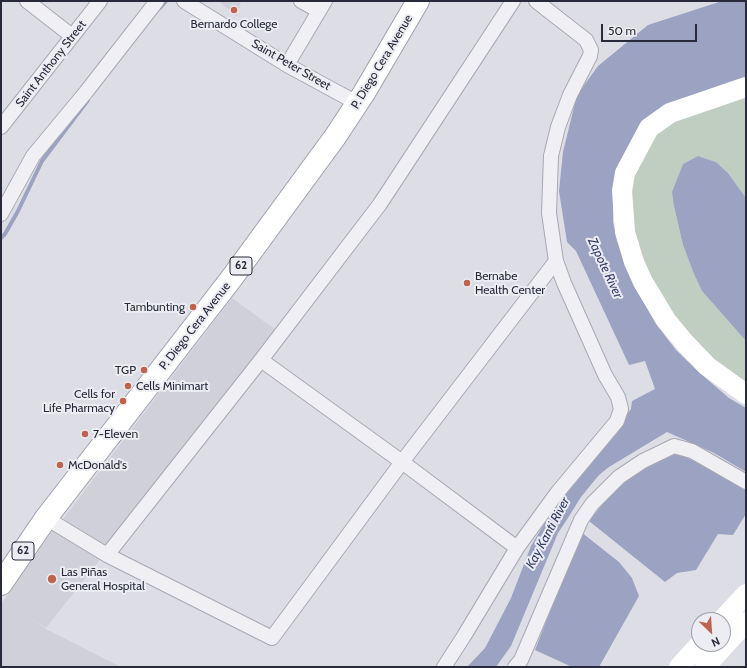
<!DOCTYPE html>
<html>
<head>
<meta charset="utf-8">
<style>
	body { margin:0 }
	#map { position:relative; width:747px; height:668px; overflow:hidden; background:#dddee5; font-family:Cabin,sans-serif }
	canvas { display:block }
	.frame { position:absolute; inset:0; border:2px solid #28293a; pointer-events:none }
	.north { position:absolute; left:691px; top:612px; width:40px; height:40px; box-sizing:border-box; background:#ecedf3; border:1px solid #9e9fa9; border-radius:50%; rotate:155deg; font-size:11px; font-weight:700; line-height:16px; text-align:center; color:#28293a }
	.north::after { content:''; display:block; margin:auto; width:14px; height:18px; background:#be634e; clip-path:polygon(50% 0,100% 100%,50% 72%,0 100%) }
	.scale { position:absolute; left:601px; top:24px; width:96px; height:18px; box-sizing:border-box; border:2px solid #28293a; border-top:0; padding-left:5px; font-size:12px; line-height:14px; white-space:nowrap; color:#28293a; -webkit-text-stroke:3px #ecedf3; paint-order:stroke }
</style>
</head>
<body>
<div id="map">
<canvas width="747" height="668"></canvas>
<div class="frame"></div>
<div class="north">N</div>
<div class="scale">50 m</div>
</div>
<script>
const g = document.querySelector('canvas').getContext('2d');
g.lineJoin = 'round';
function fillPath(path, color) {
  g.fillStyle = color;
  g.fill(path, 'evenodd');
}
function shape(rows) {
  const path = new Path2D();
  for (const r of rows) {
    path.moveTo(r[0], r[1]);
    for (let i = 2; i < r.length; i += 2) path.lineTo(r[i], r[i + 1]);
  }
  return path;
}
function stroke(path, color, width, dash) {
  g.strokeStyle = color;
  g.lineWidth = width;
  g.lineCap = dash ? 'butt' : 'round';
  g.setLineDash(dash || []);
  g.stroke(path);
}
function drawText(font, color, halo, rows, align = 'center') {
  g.font = font + ' Cabin,sans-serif';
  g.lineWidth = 4;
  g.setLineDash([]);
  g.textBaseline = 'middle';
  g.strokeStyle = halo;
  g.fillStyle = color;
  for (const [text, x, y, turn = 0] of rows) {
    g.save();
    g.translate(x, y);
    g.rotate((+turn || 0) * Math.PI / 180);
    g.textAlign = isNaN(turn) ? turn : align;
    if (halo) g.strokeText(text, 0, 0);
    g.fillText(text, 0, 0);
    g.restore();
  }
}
const built = shape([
	[219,1,241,1,237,17],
	[232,298,276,330,109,549,63,519],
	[55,527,102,557,46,628,31,619,46,629,121,667,1,667,1,604]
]);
const green = shape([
	[746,95,746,198,728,173,716,162,698,156,683,164,678,178,674,206,683,245,694,274,702,291,746,341,746,387,719,365,692,337,672,312,651,280,641,257,628,204,635,170,654,133,666,124]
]);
const water = shape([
	[722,1,746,1,746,80,663,110,613,203,613,222,618,242,635,287,656,324,676,350,701,374,729,398,746,408,746,472,714,453,667,432,609,467,599,475,581,497,566,521,558,533,511,646,496,667,467,667,485,648,511,598,531,546,560,497,631,409,632,401,655,389,645,361,629,365,576,251,567,242,559,191,563,152,577,95,598,66,648,25],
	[698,156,716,162,728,173,746,198,746,341,702,291,694,274,683,245,674,206,672,192,683,164],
	[673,451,746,486,746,514,733,535,718,534,696,570,677,573,665,582,589,521,621,481],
	[581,532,619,562,632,578,639,596,599,667,572,667,535,650]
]);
const stream = shape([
	[160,8,166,1],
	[1,238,5,234,18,211,42,161,88,100]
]);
const street = shape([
	[27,1,72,36],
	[184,1,287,65,357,103],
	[301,1,319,11],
	[287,65,325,1],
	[1,127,100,1],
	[1,214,33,156,86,92,157,1],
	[261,360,402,462,517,548],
	[46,518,107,555,272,638,402,462,556,261],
	[107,555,261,360,380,204,513,1],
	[444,667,464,636,517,548,557,493,617,421,621,409,618,397,605,375,564,283,556,261,549,213,551,156,558,127,570,95,590,56,591,50,586,40,536,1],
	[515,667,521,660,581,520,592,504,619,477,643,461,674,446,692,451,746,482]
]);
const secondary = shape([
	[746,87,670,113,649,128,625,173,622,191,625,232,634,262,643,282,666,320,685,343,707,366,746,394],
	[722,620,746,594],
	[679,667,700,644],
	[705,667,746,622]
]);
const primary = shape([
	[1,584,46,518,231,279,335,137,364,93,418,1]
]);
const markers = [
	[234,10,4,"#be634e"],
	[467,283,4,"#be634e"],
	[193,307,4,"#be634e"],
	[144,370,4,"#be634e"],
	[128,386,4,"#be634e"],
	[123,401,4,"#be634e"],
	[85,434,4,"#be634e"],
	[60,465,4,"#be634e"],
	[52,579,5,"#be634e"]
];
const shields = [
	[241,266,22],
	[23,551,22]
];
const shieldNames = [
	["62",241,266],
	["62",23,551]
];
const poiNames = [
	["Bernardo College",234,24,"center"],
	["Bernabe",475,276],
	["Health Center",475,290],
	["Tambunting",185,307,"right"],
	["TGP",136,370,"right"],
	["Cells Minimart",136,386],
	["Cells for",115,394,"right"],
	["Life Pharmacy",115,408,"right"],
	["7-Eleven",93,434],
	["McDonald's",68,465],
	["Las Piñas",61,572],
	["General Hospital",61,586]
];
const streetNames = [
	["P. Diego Cera Avenue",382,62,-59],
	["Saint Anthony Street",51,64,-52],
	["Saint Peter Street",291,65,30],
	["P. Diego Cera Avenue",195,326,-52]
];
const waterNames = [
	["Zapote River",605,268,65],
	["Kay Kanti River",548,533,-62]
];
fillPath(built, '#d0d0da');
fillPath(green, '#bfcec1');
fillPath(water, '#9ca2c2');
stroke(stream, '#9ca2c2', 4);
stroke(street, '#a7a8b2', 16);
stroke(primary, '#9e9fb0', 24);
stroke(street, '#f0f0f4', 14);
stroke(secondary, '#fff', 20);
stroke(primary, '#fff', 22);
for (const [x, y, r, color] of markers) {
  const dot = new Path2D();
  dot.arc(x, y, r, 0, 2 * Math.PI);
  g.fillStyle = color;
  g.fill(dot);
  stroke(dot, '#ecedf3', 1.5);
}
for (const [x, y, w] of shields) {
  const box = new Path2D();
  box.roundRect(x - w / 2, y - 9, w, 18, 3);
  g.fillStyle = '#ecedf3';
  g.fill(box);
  stroke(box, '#28293a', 1);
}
drawText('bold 11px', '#28293a', null, shieldNames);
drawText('12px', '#28293a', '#ecedf3', poiNames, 'left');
drawText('12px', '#28293a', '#ecedf3', streetNames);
drawText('italic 13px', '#373d6a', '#ecedf3', waterNames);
</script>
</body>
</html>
